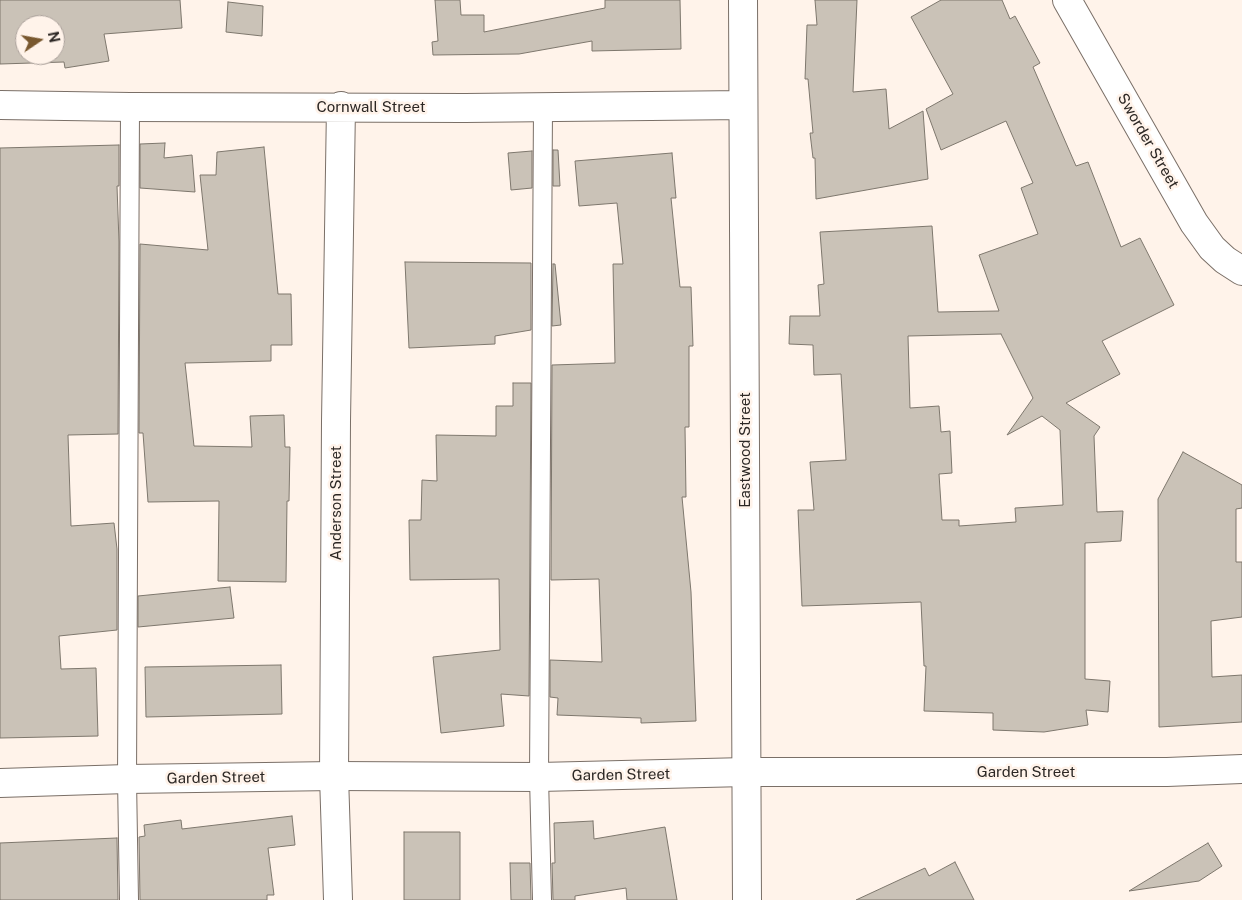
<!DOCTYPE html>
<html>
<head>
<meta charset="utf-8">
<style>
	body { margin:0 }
	#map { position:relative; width:1242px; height:900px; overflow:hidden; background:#fff3ea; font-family:"Public Sans",sans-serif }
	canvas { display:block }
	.north { position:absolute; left:15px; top:15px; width:50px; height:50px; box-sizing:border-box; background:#fff3ea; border:1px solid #aba19b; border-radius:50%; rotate:78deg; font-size:14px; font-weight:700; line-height:20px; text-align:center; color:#2c2724 }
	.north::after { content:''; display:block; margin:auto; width:18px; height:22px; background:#79582f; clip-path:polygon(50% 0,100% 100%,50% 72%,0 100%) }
</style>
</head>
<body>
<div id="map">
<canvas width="1242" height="900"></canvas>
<div class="north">N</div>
</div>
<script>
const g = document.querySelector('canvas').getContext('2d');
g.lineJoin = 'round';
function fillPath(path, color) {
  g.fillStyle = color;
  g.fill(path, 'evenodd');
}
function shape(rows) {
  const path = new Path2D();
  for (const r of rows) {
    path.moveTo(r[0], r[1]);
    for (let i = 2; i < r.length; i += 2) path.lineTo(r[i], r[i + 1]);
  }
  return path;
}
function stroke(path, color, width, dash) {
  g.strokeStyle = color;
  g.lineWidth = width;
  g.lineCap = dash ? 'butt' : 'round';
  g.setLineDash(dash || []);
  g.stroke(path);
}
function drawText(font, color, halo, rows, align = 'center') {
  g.font = font + ' "Public Sans",sans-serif';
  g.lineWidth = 5;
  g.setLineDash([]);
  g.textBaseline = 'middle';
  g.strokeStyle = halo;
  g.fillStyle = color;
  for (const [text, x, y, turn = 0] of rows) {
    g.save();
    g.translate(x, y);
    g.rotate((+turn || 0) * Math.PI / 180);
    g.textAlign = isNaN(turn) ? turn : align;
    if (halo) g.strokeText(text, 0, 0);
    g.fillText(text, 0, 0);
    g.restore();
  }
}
const building = shape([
	[0,0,180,0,182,28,104,34,109,61,65,68,64,62,0,64,0,0],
	[25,25,55,25,55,55,25,55,25,25],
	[435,0,460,0,461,15,484,15,484,32,605,8,605,0,680,0,681,49,592,51,592,41,519,54,433,55,432,42,438,41,435,0],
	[815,0,857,0,853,92,886,89,889,129,923,111,928,179,816,199,815,158,813,158,810,133,813,133,808,79,805,79,807,25,817,25,815,0],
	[941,0,1002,0,1010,19,1015,16,1040,63,1033,67,1076,166,1088,162,1121,247,1140,238,1174,305,1102,341,1120,374,1066,403,1100,427,1094,436,1097,512,1123,511,1121,541,1085,543,1085,679,1110,681,1108,712,1086,710,1088,725,1044,732,993,730,993,713,924,711,926,666,924,666,921,602,802,606,798,510,814,510,810,462,846,460,841,374,814,375,813,345,789,344,790,316,820,316,818,285,824,284,820,232,932,226,938,312,999,311,979,255,1038,234,1021,188,1033,183,1006,121,941,150,926,109,953,94,911,17,941,0],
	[1001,334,1033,398,1007,435,1042,416,1060,430,1063,505,1015,508,1016,522,959,526,959,520,942,520,939,474,952,473,950,431,941,432,939,406,910,408,908,336,1001,334],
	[228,2,263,6,262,36,226,32,228,2],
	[165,143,164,158,192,155,195,192,140,188,140,144,165,143],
	[119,145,119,186,117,186,119,242,118,434,68,435,71,526,114,523,117,549,117,630,59,636,61,669,96,668,98,736,0,738,0,148,119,145],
	[264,147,278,294,291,294,292,345,271,345,271,361,185,363,194,446,252,447,250,416,284,415,285,447,290,447,289,501,287,501,286,582,218,581,219,501,148,502,143,433,139,433,140,244,208,250,200,175,216,175,217,152,264,147],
	[553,150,558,150,560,186,553,186,553,150],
	[532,151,532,188,511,190,508,153,532,151],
	[672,153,676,198,671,198,680,287,691,287,693,346,689,346,689,427,685,427,686,497,682,497,691,592,696,721,641,723,641,718,557,715,558,698,550,697,550,660,602,662,599,579,551,580,552,365,615,363,613,264,623,264,617,203,579,206,575,161,672,153],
	[405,262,531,263,531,330,495,336,495,344,409,348,405,262],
	[553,264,555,264,561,325,552,326,553,264],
	[513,383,531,383,529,696,501,694,504,726,441,733,433,657,500,650,499,579,410,580,409,520,421,520,422,480,437,481,436,435,496,436,496,406,513,406,513,383],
	[1183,452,1242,485,1242,508,1236,509,1236,562,1242,562,1242,617,1211,621,1212,677,1242,675,1242,722,1159,727,1158,499,1183,452],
	[230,587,234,618,138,627,138,596,230,587],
	[281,665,282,714,146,717,145,667,281,665],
	[292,816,295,845,268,848,274,895,267,895,267,900,140,900,139,837,145,836,144,825,181,820,182,829,292,816],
	[593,821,594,839,665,827,677,900,627,900,626,888,575,896,575,900,553,900,552,863,555,863,554,823,593,821],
	[404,832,460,832,460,900,404,900,404,832],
	[117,838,118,900,0,900,0,843,117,838],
	[1208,843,1222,866,1199,881,1129,891,1208,843],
	[955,862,974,900,856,900,925,868,929,876,955,862],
	[510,863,530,863,531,900,511,900,510,863]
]);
const service = shape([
	[129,900,127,779,130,107],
	[542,900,539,777,543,107]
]);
const minor = shape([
	[743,0,747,900],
	[1067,0,1194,223,1212,248,1225,260,1242,271],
	[0,105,130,107,465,108,743,105],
	[338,900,334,776,336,421,341,106]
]);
const tertiary = shape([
	[0,783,127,779,334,776,539,777,746,772,1167,772,1242,769]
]);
const streetNames = [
	["Cornwall Street",371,107],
	["Sworder Street",1148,141,60],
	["Eastwood Street",745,450,-90],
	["Anderson Street",336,503,-90],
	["Garden Street",1026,772],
	["Garden Street",621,775,-1],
	["Garden Street",216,778,-1]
];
fillPath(building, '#cac2b7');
stroke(building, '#7e776d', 1);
stroke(service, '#7a6f67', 20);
stroke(minor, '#7a6f67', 30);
stroke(tertiary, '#7a6f67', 30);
stroke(service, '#fff', 18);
stroke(minor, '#fff', 28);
stroke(tertiary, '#fff', 28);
drawText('15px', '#2c2724', '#fff3ea', streetNames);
</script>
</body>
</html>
